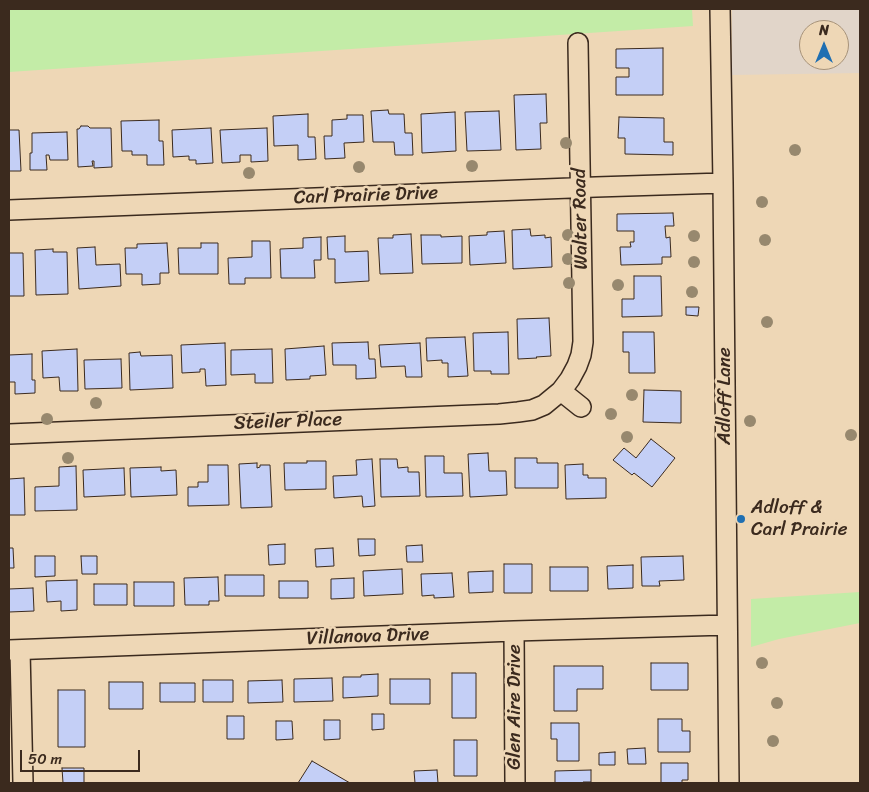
<!DOCTYPE html>
<html>
<head>
<meta charset="utf-8">
<style>
	body { margin:0 }
	#map { position:relative; width:869px; height:792px; overflow:hidden; background:#eed7b6; font-family:Sriracha,sans-serif }
	canvas { display:block }
	.frame { position:absolute; inset:0; border:10px solid #3b2a1e; pointer-events:none }
	.north { position:absolute; left:799px; top:20px; width:50px; height:50px; box-sizing:border-box; background:#eed7b6; border:1px solid #a69279; border-radius:50%; rotate:0deg; font-size:14px; font-weight:700; line-height:20px; text-align:center; color:#3b2a1e }
	.north::after { content:''; display:block; margin:auto; width:18px; height:22px; background:#1f6fb2; clip-path:polygon(50% 0,100% 100%,50% 72%,0 100%) }
	.scale { position:absolute; left:20px; top:750px; width:120px; height:22px; box-sizing:border-box; border:2px solid #3b2a1e; border-top:0; padding-left:6px; font-size:15px; line-height:18px; white-space:nowrap; color:#3b2a1e; -webkit-text-stroke:4px #eed7b6; paint-order:stroke }
</style>
</head>
<body>
<div id="map">
<canvas width="869" height="792"></canvas>
<div class="frame"></div>
<div class="north">N</div>
<div class="scale">50 m</div>
</div>
<script>
const g = document.querySelector('canvas').getContext('2d');
g.lineJoin = 'round';
function fillPath(path, color) {
  g.fillStyle = color;
  g.fill(path, 'evenodd');
}
function shape(rows) {
  const path = new Path2D();
  for (const r of rows) {
    path.moveTo(r[0], r[1]);
    for (let i = 2; i < r.length; i += 2) path.lineTo(r[i], r[i + 1]);
  }
  return path;
}
function stroke(path, color, width, dash) {
  g.strokeStyle = color;
  g.lineWidth = width;
  g.lineCap = dash ? 'butt' : 'round';
  g.setLineDash(dash || []);
  g.stroke(path);
}
function drawText(font, color, halo, rows, align = 'center') {
  g.font = font + ' Sriracha,sans-serif';
  g.lineWidth = 5;
  g.setLineDash([]);
  g.textBaseline = 'middle';
  g.strokeStyle = halo;
  g.fillStyle = color;
  for (const [text, x, y, turn = 0] of rows) {
    g.save();
    g.translate(x, y);
    g.rotate((+turn || 0) * Math.PI / 180);
    g.textAlign = isNaN(turn) ? turn : align;
    if (halo) g.strokeText(text, 0, 0);
    g.fillText(text, 0, 0);
    g.restore();
  }
}
const built = shape([
	[732,9,860,9,860,73,732,75],
	[809,30,839,30,839,60,809,60]
]);
const green = shape([
	[9,9,692,9,693,26,9,72],
	[860,592,860,623,779,639,751,647,751,599]
]);
const building = shape([
	[663,48,663,95,616,95,616,77,629,77,629,68,616,68,616,49,663,48],
	[546,94,547,123,540,123,541,149,516,150,514,95,546,94],
	[388,110,389,114,404,114,405,133,412,133,413,155,395,155,394,142,373,142,371,111,388,110],
	[499,111,501,150,467,151,465,112,499,111],
	[455,112,456,151,422,153,421,114,455,112],
	[308,114,308,137,315,137,316,159,298,160,298,145,274,146,273,116,308,114],
	[347,115,363,115,364,142,344,143,345,158,325,159,324,136,332,136,332,120,347,119,347,115],
	[619,117,664,118,664,142,673,142,673,155,625,154,625,138,618,138,619,117],
	[159,120,159,141,163,141,164,165,147,165,147,155,132,155,132,151,122,151,121,121,159,120],
	[81,126,88,126,90,128,111,128,112,167,94,168,94,161,92,161,93,166,78,167,77,129,79,129,81,126],
	[211,128,213,163,196,164,196,160,189,160,189,156,173,157,172,130,211,128],
	[267,128,268,161,251,162,251,155,240,155,240,162,222,163,220,130,267,128],
	[9,130,19,130,21,171,9,171,9,130],
	[67,132,68,160,50,160,49,155,46,155,47,170,30,170,30,153,32,153,32,133,67,132],
	[673,213,674,226,665,226,666,238,670,237,671,257,662,257,662,264,621,265,620,247,631,247,630,242,634,242,634,231,617,231,617,214,673,213],
	[530,229,531,236,545,235,545,238,551,237,552,267,513,269,512,230,530,229],
	[504,231,506,263,470,265,469,236,487,235,487,232,504,231],
	[411,234,413,273,380,274,378,238,393,238,393,235,411,234],
	[421,235,441,235,441,237,462,236,462,263,422,264,421,235],
	[345,236,345,252,368,251,369,281,335,283,335,259,328,259,327,237,345,236],
	[321,237,321,260,314,260,315,278,281,278,280,249,303,248,303,238,321,237],
	[252,241,270,241,271,278,245,278,245,284,229,284,228,258,252,257,252,241],
	[167,243,169,273,160,273,160,284,142,285,142,274,126,274,125,248,137,248,137,244,167,243],
	[201,243,218,243,218,274,179,274,178,248,201,248,201,243],
	[95,247,96,265,120,264,121,286,79,289,77,248,95,247],
	[53,249,53,252,67,252,68,294,36,295,35,250,53,249],
	[9,251,9,253,23,253,24,296,9,296,9,251],
	[634,276,661,276,662,316,622,317,622,299,634,299,634,276],
	[686,307,699,307,698,316,686,315,686,307],
	[549,318,551,356,536,357,537,358,518,359,517,319,549,318],
	[508,332,509,374,491,374,491,371,474,371,473,333,508,332],
	[623,332,654,332,655,373,629,373,629,352,623,352,623,332],
	[465,337,468,376,448,377,448,363,442,363,442,360,427,361,426,338,465,337],
	[368,342,369,359,375,359,376,378,356,379,356,365,333,365,332,343,368,342],
	[225,343,226,385,206,386,205,369,200,369,200,372,182,373,181,345,225,343],
	[420,343,422,377,406,377,405,366,381,367,379,345,420,343],
	[324,346,326,375,310,376,310,379,286,380,285,349,324,346],
	[77,349,78,391,60,391,59,377,43,378,42,351,77,349],
	[272,349,273,383,255,383,255,374,231,375,231,350,272,349],
	[140,352,141,356,172,355,173,388,130,390,129,353,140,352],
	[32,354,32,380,35,380,35,393,15,394,15,382,9,382,9,355,32,354],
	[121,359,122,388,85,389,84,360,121,359],
	[644,390,681,391,681,423,643,422,644,390],
	[651,439,675,458,652,487,634,473,632,475,613,460,624,448,636,458,651,439],
	[488,453,489,471,506,471,507,495,470,497,468,454,488,453],
	[425,456,444,456,444,473,462,473,463,496,426,497,425,456],
	[515,458,537,458,537,463,558,463,558,488,515,488,515,458],
	[372,459,375,506,363,507,362,496,334,498,333,476,357,475,356,460,372,459],
	[380,459,397,459,398,468,408,467,408,472,419,472,420,496,381,497,380,459],
	[307,461,326,461,326,489,285,490,284,463,307,463,307,461],
	[257,463,257,468,260,467,260,465,270,465,272,507,241,508,239,464,257,463],
	[583,464,583,475,588,475,588,478,606,478,606,498,566,499,565,465,583,464],
	[208,465,228,465,229,505,188,506,188,487,198,487,198,482,208,482,208,465],
	[76,466,77,510,35,511,35,487,59,486,59,467,76,466],
	[161,467,161,471,176,470,177,495,131,497,130,468,161,467],
	[124,468,125,495,84,497,83,470,124,468],
	[24,478,25,515,9,515,9,479,24,478],
	[358,539,375,539,375,555,359,556,358,539],
	[285,544,285,564,269,565,268,545,285,544],
	[422,545,423,562,407,562,406,546,422,545],
	[9,548,13,548,14,568,9,568,9,548],
	[333,548,334,566,316,567,315,549,333,548],
	[35,556,55,556,55,576,35,577,35,556],
	[81,556,97,556,97,574,82,574,81,556],
	[683,556,684,580,659,581,660,586,642,586,641,557,683,556],
	[504,564,532,564,532,593,504,593,504,564],
	[633,565,633,588,608,589,607,566,633,565],
	[550,567,588,567,588,591,550,591,550,567],
	[402,569,403,594,364,596,363,571,402,569],
	[493,571,493,592,469,593,468,572,493,571],
	[452,573,454,597,434,598,434,595,422,596,421,574,452,573],
	[225,575,264,575,264,596,225,596,225,575],
	[218,577,219,601,209,601,209,605,185,605,184,578,218,577],
	[354,578,354,598,331,599,331,579,354,578],
	[77,580,77,610,61,611,61,601,47,602,46,581,77,580],
	[279,581,308,581,308,598,279,598,279,581],
	[134,582,174,582,174,606,134,606,134,582],
	[94,584,127,584,127,605,94,605,94,584],
	[33,588,34,611,9,612,9,589,33,588],
	[651,663,688,663,688,690,651,690,651,663],
	[554,666,603,666,603,689,577,689,577,711,554,711,554,666],
	[452,673,476,673,476,718,452,718,452,673],
	[378,674,378,696,343,698,343,677,361,677,361,675,378,674],
	[332,678,333,701,294,702,294,679,332,678],
	[390,679,430,679,430,704,390,704,390,679],
	[203,680,233,680,233,702,203,702,203,680],
	[282,680,283,702,248,703,248,681,282,680],
	[109,682,143,682,143,709,109,709,109,682],
	[160,683,195,683,195,702,160,702,160,683],
	[58,690,85,690,85,747,58,747,58,690],
	[372,714,384,714,384,729,372,730,372,714],
	[227,716,244,716,244,739,227,739,227,716],
	[658,719,682,719,682,731,690,731,690,752,658,752,658,719],
	[324,720,340,720,340,739,324,740,324,720],
	[276,721,292,721,293,739,276,740,276,721],
	[551,723,579,723,579,761,557,761,557,739,551,739,551,723],
	[454,740,477,740,477,776,454,776,454,740],
	[645,748,646,764,628,764,627,749,645,748],
	[615,752,615,765,599,765,599,753,615,752],
	[312,761,350,783,298,783,312,761],
	[661,763,688,763,688,780,682,780,682,783,661,783,661,763],
	[62,768,84,768,84,783,63,783,62,768],
	[437,770,438,783,415,783,414,771,437,770],
	[591,770,591,782,583,782,583,783,555,783,555,771,591,770]
]);
const minor = shape([
	[720,9,723,183,729,783],
	[9,210,596,187,723,183],
	[561,391,581,407],
	[9,434,499,414,518,412,532,410,544,405,561,391,570,379,577,366,581,355,583,342,578,43],
	[514,631,515,783],
	[9,650,514,631,727,625],
	[20,650,23,783]
]);
const trees = [
	[566,143],
	[795,150],
	[472,166],
	[359,167],
	[249,173],
	[762,202],
	[568,235],
	[694,236],
	[765,240],
	[568,259],
	[694,262],
	[569,283],
	[618,285],
	[692,292],
	[767,322],
	[632,395],
	[96,403],
	[611,414],
	[47,419],
	[750,421],
	[851,435],
	[627,437],
	[68,458],
	[762,663],
	[777,703],
	[773,741]
];
const markers = [
	[741,519,5,"#1f6fb2"]
];
const streetNames = [
	["Carl Prairie Drive",366,196,-2],
	["Walter Road",581,219,-91],
	["Adloff Lane",725,396,-90],
	["Steiler Place",288,422,-2],
	["Villanova Drive",368,637,-2],
	["Glen Aire Drive",515,707,-90]
];
const poiNames = [
	["Adloff &",751,508],
	["Carl Prairie",751,530]
];
fillPath(built, '#e1d5c9');
fillPath(green, '#c3eca7');
fillPath(building, '#c4cff6');
stroke(building, '#3b2a1e', 1);
stroke(minor, '#3b2a1e', 22);
stroke(minor, '#eed7b6', 19);
g.fillStyle = '#97886e';
for (const [x, y] of trees) {
  g.beginPath();
  g.arc(x, y, 6, 0, 2 * Math.PI);
  g.fill();
}
for (const [x, y, r, color] of markers) {
  const dot = new Path2D();
  dot.arc(x, y, r, 0, 2 * Math.PI);
  g.fillStyle = color;
  g.fill(dot);
  stroke(dot, '#eed7b6', 2);
}
drawText('19px', '#3b2a1e', '#eed7b6', streetNames);
drawText('19px', '#3b2a1e', '#eed7b6', poiNames, 'left');
</script>
</body>
</html>
